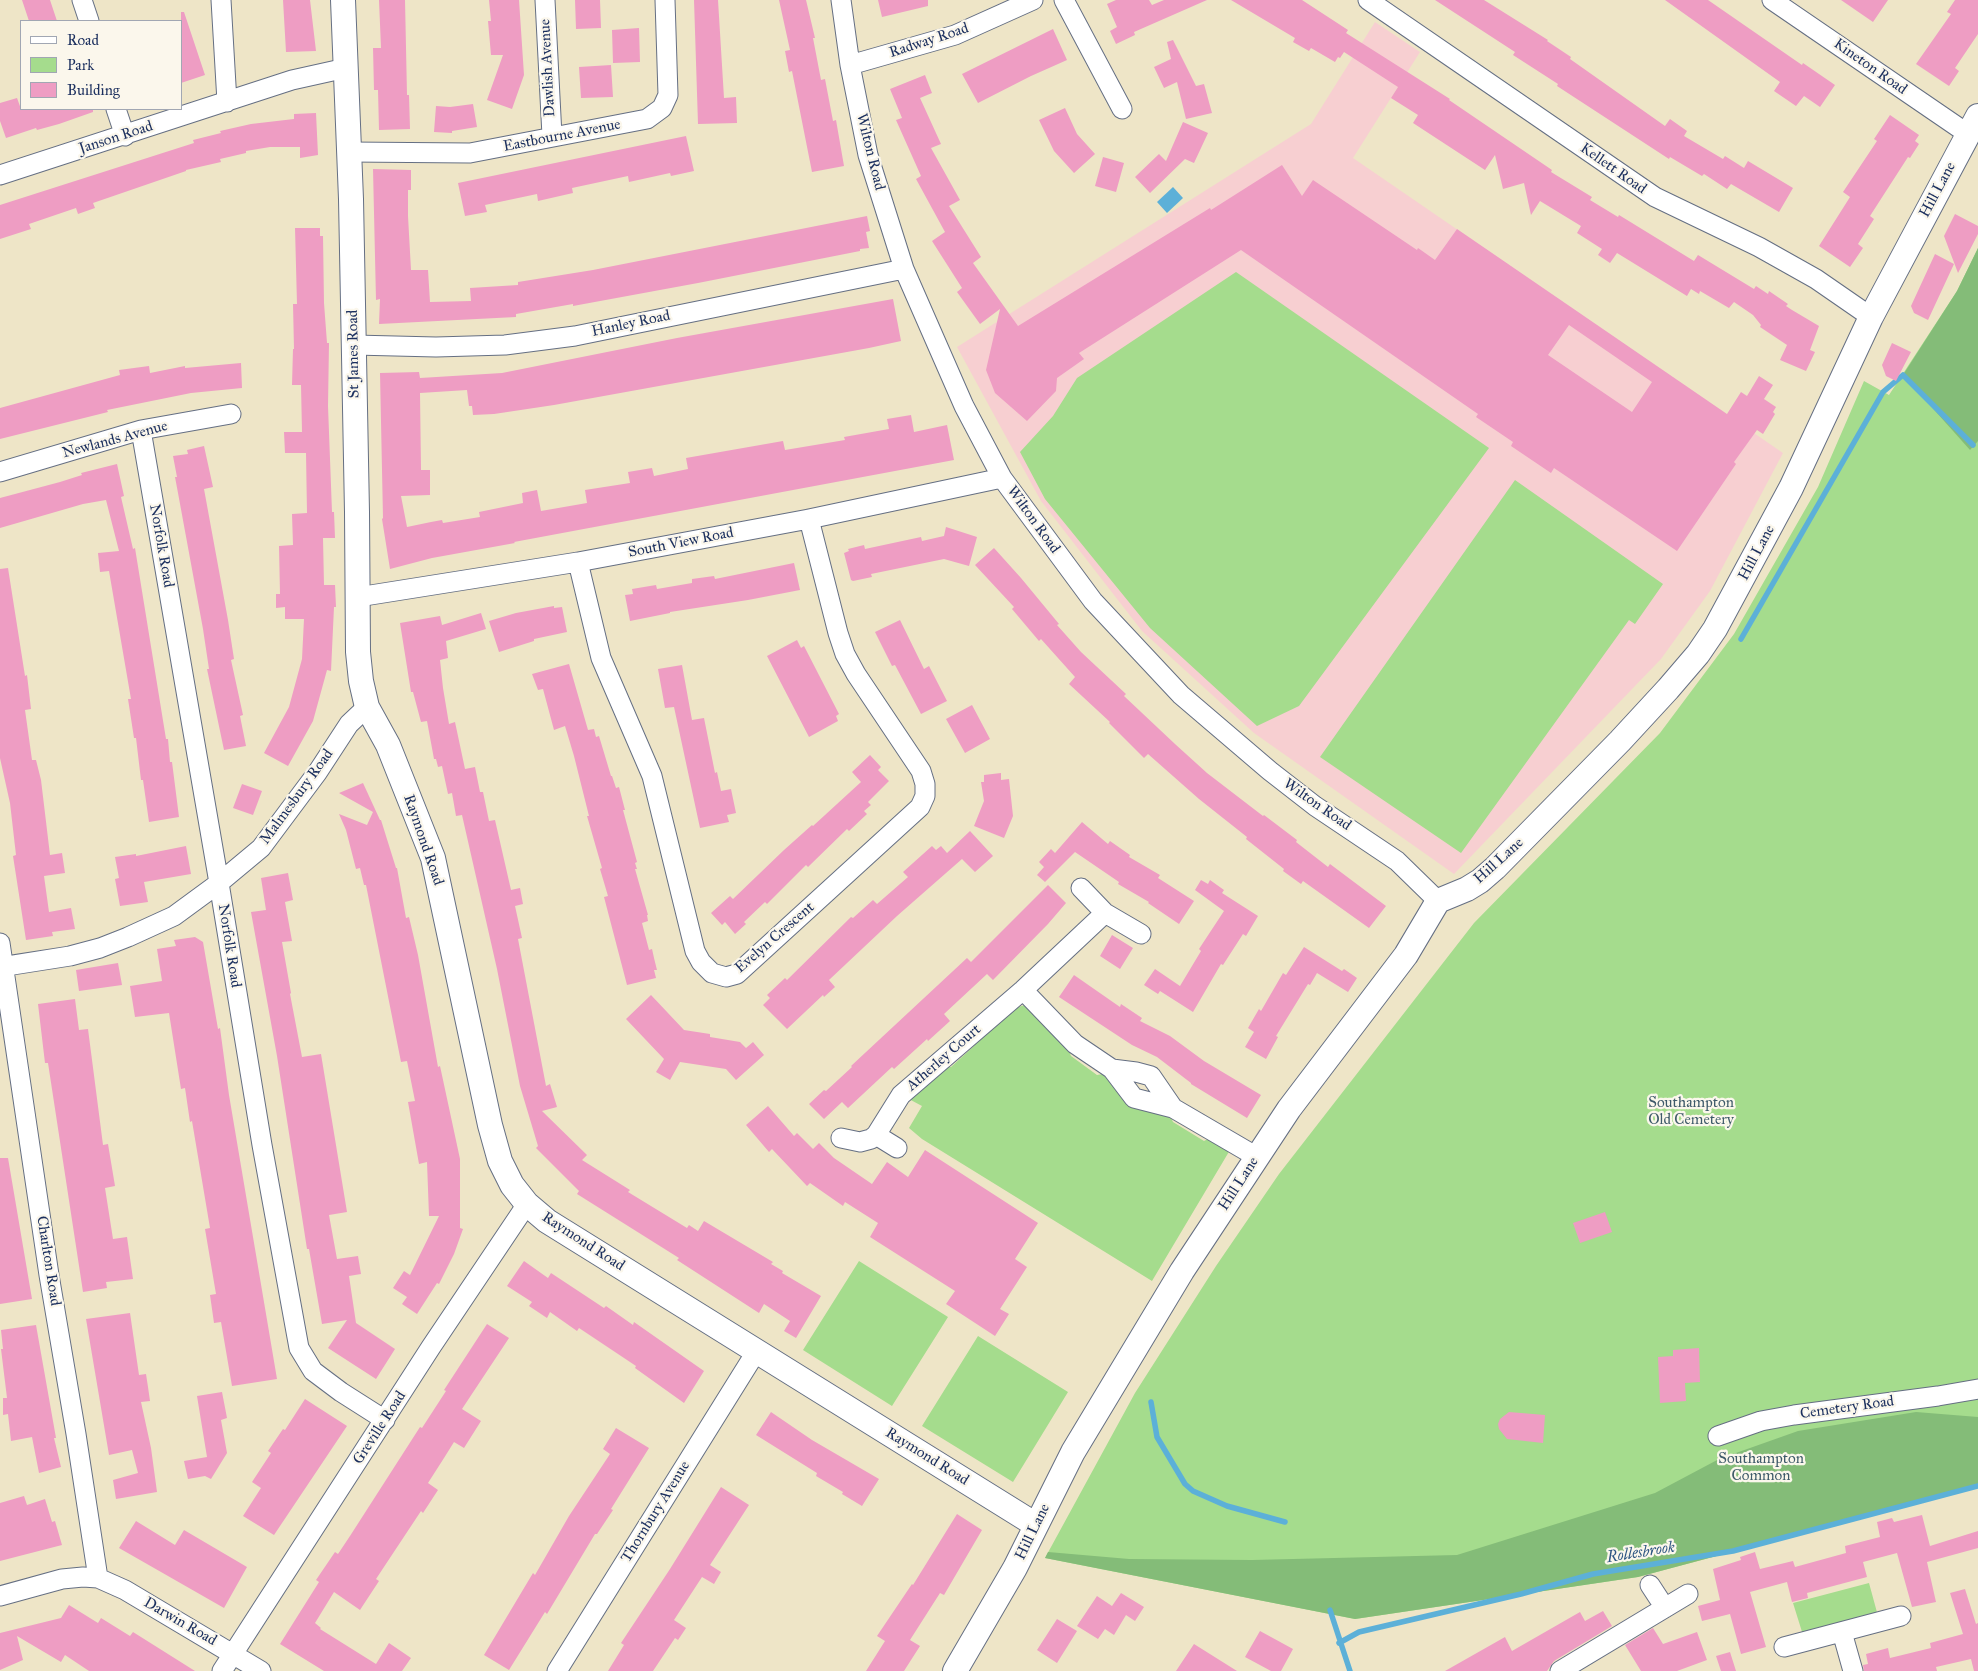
<!DOCTYPE html>
<html>
<head>
<meta charset="utf-8">
<style>
	body { margin:0 }
	#map { position:relative; width:1978px; height:1671px; overflow:hidden; background:#eee5c7; font-family:"IM FELL Great Primer",serif }
	canvas { display:block }
	.legend { position:absolute; left:20px; top:20px; width:162px; height:90px; box-sizing:border-box; background:#fbf7ec; border:1px solid #a1a7b3; margin:0; padding:6px 9px; list-style:none; font-size:15px; color:#1b2f5e }
	.legend li { display:flex; align-items:center; gap:10px; height:25px }
	.legend b { width:25px; border:1px solid #a1a7b3 }
</style>
</head>
<body>
<div id="map">
<canvas width="1978" height="1671"></canvas>
<ul class="legend">
<li><b style="height:6px;background:#fff"></b>Road</li>
<li><b style="height:14px;background:#a5dc8d"></b>Park</li>
<li><b style="height:14px;background:#ee9dc3"></b>Building</li>
</ul>
</div>
<script>
const g = document.querySelector('canvas').getContext('2d');
g.lineJoin = 'round';
function fillPath(path, color) {
  g.fillStyle = color;
  g.fill(path, 'evenodd');
}
function shape(rows) {
  const path = new Path2D();
  for (const r of rows) {
    path.moveTo(r[0], r[1]);
    for (let i = 2; i < r.length; i += 2) path.lineTo(r[i], r[i + 1]);
  }
  return path;
}
function stroke(path, color, width, dash) {
  g.strokeStyle = color;
  g.lineWidth = width;
  g.lineCap = dash ? 'butt' : 'round';
  g.setLineDash(dash || []);
  g.stroke(path);
}
function drawText(font, color, halo, rows, align = 'center') {
  g.font = font + ' "IM FELL Great Primer",serif';
  g.lineWidth = 4.5;
  g.setLineDash([]);
  g.textBaseline = 'middle';
  g.strokeStyle = halo;
  g.fillStyle = color;
  for (const [text, x, y, turn = 0] of rows) {
    g.save();
    g.translate(x, y);
    g.rotate((+turn || 0) * Math.PI / 180);
    g.textAlign = isNaN(turn) ? turn : align;
    if (halo) g.strokeText(text, 0, 0);
    g.fillText(text, 0, 0);
    g.restore();
  }
}
const built = shape([
	[1375,22,1420,52,1353,158,1783,453,1710,591,1661,659,1454,874,1254,733,1142,631,1041,501,957,347,1311,124]
]);
const green = shape([
	[1978,248,1978,1486,1638,1577,1355,1619,1045,1558,1135,1393,1216,1266,1279,1174,1474,923,1660,733,1734,634,1818,487,1864,381,1889,395,1957,291],
	[1236,272,1489,448,1299,706,1257,726,1150,628,1045,499,1020,452,1053,416,1077,378],
	[1515,480,1663,584,1635,624,1629,620,1461,853,1320,757],
	[1025,1005,1067,1045,1071,1056,1097,1075,1108,1073,1168,1111,1173,1122,1204,1141,1210,1138,1230,1150,1152,1281,922,1139,909,1128,922,1106,907,1098,941,1067,951,1067,975,1045,978,1035,1015,1008],
	[859,1261,948,1317,892,1406,803,1350],
	[978,1336,1068,1392,1013,1482,922,1426],
	[1869,1583,1878,1616,1803,1635,1793,1603]
]);
const forest = shape([
	[1978,248,1978,441,1970,450,1903,375,1957,291],
	[1916,1412,1978,1417,1978,1486,1638,1577,1355,1619,1045,1558,1048,1552,1129,1559,1252,1560,1457,1555,1655,1493,1719,1459,1798,1431]
]);
const water = shape([
	[1173,187,1183,198,1167,213,1157,202]
]);
const stream = shape([
	[1741,639,1883,392,1903,375,1973,445],
	[1151,1402,1157,1437,1185,1484,1193,1491,1227,1506,1285,1522],
	[1330,1610,1350,1671],
	[1339,1643,1359,1632,1521,1594,1593,1574,1733,1551,1978,1486]
]);
const building = shape([
	[22,0,50,0,57,21,29,21],
	[283,0,310,0,316,51,286,52],
	[379,0,405,0,407,95,409,95,410,129,379,130,378,90,374,90,373,48,381,48],
	[489,0,519,0,524,75,512,109,487,100,503,55,491,55,488,21,491,21],
	[575,0,600,0,601,28,576,29],
	[694,0,718,0,724,98,736,97,737,123,698,124],
	[779,0,806,0,815,38,813,38,821,80,825,79,833,121,836,120,844,166,812,172,792,71,789,72,785,51,790,50],
	[878,0,928,0,928,6,882,17],
	[1116,0,1149,0,1152,5,1164,0,1207,0,1134,32,1135,35,1116,44,1110,31,1117,27,1107,4],
	[1231,0,1302,0,1348,30,1346,33,1450,99,1449,100,1552,170,1551,172,1592,197,1590,200,1618,217,1619,215,1694,261,1698,255,1754,289,1756,286,1768,294,1769,291,1788,304,1786,306,1792,310,1819,326,1810,350,1815,352,1806,371,1780,360,1787,345,1760,327,1761,325,1753,315,1734,302,1729,308,1700,291,1699,294,1691,289,1687,296,1617,253,1610,263,1598,255,1602,249,1577,233,1581,226,1540,201,1531,215,1524,183,1503,189,1495,155,1485,170,1413,123,1418,115,1391,98,1398,87,1344,52,1340,58,1338,57,1335,62,1311,48,1309,51,1293,42,1295,38],
	[1435,0,1484,0,1548,40,1547,41,1571,57,1570,59,1665,126,1670,119,1687,131,1684,136,1723,159,1725,156,1744,168,1748,161,1793,188,1779,212,1731,184,1727,189,1704,174,1702,176,1670,157,1669,159,1557,86,1558,84,1513,55,1515,52],
	[1665,0,1708,0,1802,65,1803,63,1835,85,1820,107,1804,96,1796,106,1774,91,1780,82],
	[1841,0,1888,0,1873,22],
	[1955,0,1978,0,1978,34,1955,68,1959,71,1949,86,1916,64,1951,14,1947,12],
	[181,12,184,12,205,75,181,83],
	[639,28,640,62,613,63,612,30],
	[1053,29,1067,60,1031,76,978,103,962,74],
	[1173,40,1196,86,1204,84,1212,113,1186,119,1177,82,1164,88,1154,67,1171,59,1167,42],
	[611,65,613,97,581,98,579,67],
	[925,75,932,93,920,98,941,144,931,148,960,200,949,206,981,257,973,263,1018,326,1210,208,1211,210,1282,165,1302,196,1313,180,1417,250,1418,248,1435,260,1457,229,1727,414,1741,392,1747,396,1759,376,1773,385,1764,399,1776,407,1773,412,1775,414,1763,434,1757,430,1734,462,1736,464,1677,551,1554,468,1551,473,1511,446,1513,442,1476,417,1478,414,1241,250,1079,353,1084,359,1057,378,1056,391,1027,421,995,393,986,370,1000,309,980,324,957,292,962,288,932,241,945,232,916,179,921,176,896,120,902,118,890,89],
	[1569,325,1652,382,1632,412,1548,355],
	[17,98,21,109,93,109,93,112,59,124,37,130,36,128,6,138,0,121,0,103],
	[473,104,477,127,452,131,452,133,434,132,436,106,450,107],
	[1065,108,1077,134,1095,154,1074,173,1054,151,1039,120],
	[316,113,318,155,300,158,300,147,270,147,246,151,246,153,220,159,221,162,186,170,186,171,93,203,95,208,78,214,76,208,29,224,31,229,0,239,0,205,194,143,193,140,221,133,220,131,251,124,294,119,294,114],
	[1890,115,1919,135,1915,141,1919,144,1910,158,1908,157,1870,216,1874,219,1858,244,1863,248,1850,267,1819,246,1850,197,1843,192,1877,141,1874,139],
	[1183,122,1208,133,1194,163,1185,159,1150,193,1135,177,1159,154,1166,161],
	[686,136,694,171,671,176,670,173,629,182,628,176,572,188,573,193,538,201,537,194,485,205,487,212,465,216,458,183],
	[1103,157,1124,163,1116,192,1095,186],
	[373,169,411,170,411,190,408,190,408,216,411,270,428,270,430,302,471,301,470,288,518,285,518,282,593,270,867,216,870,231,866,232,869,248,860,249,860,251,698,283,573,306,573,304,516,314,516,317,379,324,380,299,376,300],
	[1955,214,1978,226,1978,234,1958,273,1944,236],
	[295,228,320,228,320,236,323,236,324,303,327,343,329,343,328,406,332,512,334,512,335,538,323,538,324,585,335,585,336,607,334,607,331,671,327,670,313,721,288,766,264,753,289,707,302,659,304,619,285,619,285,607,276,608,276,594,280,594,279,546,293,545,292,514,307,513,306,453,285,453,284,432,302,432,301,385,292,385,293,349,294,349,293,304,297,304],
	[1935,254,1954,264,1928,320,1914,313,1911,306],
	[893,299,901,341,869,348,554,405,494,414,473,415,472,406,469,406,467,390,420,393,421,470,430,470,430,495,401,496,407,527,431,522,442,520,443,523,480,517,479,512,523,503,522,493,537,490,541,511,587,503,585,490,630,483,628,472,652,468,654,476,688,469,686,458,783,441,785,450,845,440,844,437,889,429,887,419,911,415,914,432,947,425,954,460,514,542,515,543,432,558,390,569,382,519,383,518,380,373,419,372,420,378,502,373,677,338],
	[1892,343,1911,352,1896,381,1886,376,1882,365],
	[241,363,242,388,191,393,107,410,108,412,0,439,0,408,120,375,119,370,149,366,150,373,185,366,185,368],
	[204,446,213,487,204,489,228,620,234,659,231,660,243,715,240,716,246,746,224,750,207,669,209,669,203,629,178,493,175,477,177,477,173,456,188,454,187,450],
	[117,464,124,496,121,497,133,549,135,548,166,739,168,739,170,762,172,762,179,817,149,822,143,780,141,780,136,738,134,738,128,699,131,699,109,571,100,572,98,553,119,551,106,500,83,504,0,528,0,498,60,482,82,475,81,473],
	[946,527,977,537,969,566,944,559,871,574,872,577,853,581,851,580,844,553,849,551,848,549,864,545,865,549,921,537,922,541,944,536],
	[994,548,1021,578,1059,624,1057,625,1081,652,1126,694,1124,696,1175,744,1207,773,1263,816,1264,815,1297,840,1296,842,1328,867,1330,864,1386,906,1369,928,1303,881,1301,884,1283,871,1284,869,1246,839,1247,837,1199,799,1148,754,1144,758,1109,723,1110,722,1069,684,1075,677,1041,639,1039,641,1012,609,1014,607,975,565],
	[794,563,800,590,748,600,670,612,670,613,630,621,625,595,633,594,632,589,656,585,657,589,692,583,692,579,714,576,715,579],
	[8,568,25,676,27,675,31,709,25,710,32,760,36,760,41,780,50,855,62,853,65,873,44,876,49,912,71,908,75,929,52,932,53,936,26,940,13,856,16,855,10,803,0,758,0,569],
	[554,606,554,608,562,607,567,632,534,639,534,641,499,652,489,621,516,613],
	[481,613,486,629,446,641,448,658,440,660,443,688,449,724,455,722,465,769,475,767,480,792,483,792,489,821,495,820,511,890,520,888,523,904,515,906,522,938,518,939,546,1086,550,1084,557,1107,542,1111,587,1155,582,1160,630,1190,628,1192,687,1228,689,1225,698,1231,704,1221,773,1262,771,1264,783,1271,782,1273,821,1296,796,1338,784,1331,790,1321,764,1304,759,1313,677,1260,679,1258,577,1194,579,1191,536,1148,538,1146,520,1086,497,969,462,815,456,816,452,793,448,794,442,766,438,767,436,759,434,759,427,721,421,722,413,692,411,692,400,623,440,616,442,625],
	[900,620,924,669,929,666,947,701,921,714,895,665,892,666,875,632],
	[797,640,801,648,804,646,839,714,836,716,838,721,809,737,767,656],
	[569,664,588,730,594,729,596,737,599,736,611,776,612,776,616,788,619,787,625,810,623,810,637,862,635,863,637,869,635,869,648,915,647,915,648,921,642,923,649,950,652,949,654,958,657,970,654,970,656,978,627,985,604,897,608,896,600,869,602,868,587,816,589,816,574,756,565,726,554,730,543,689,538,690,532,674],
	[682,665,692,720,704,718,715,773,717,772,721,791,731,789,736,813,727,815,729,822,700,828,674,707,665,708,658,669],
	[972,705,990,739,965,753,946,719],
	[870,755,881,767,878,770,889,781,868,802,871,805,864,811,867,814,849,831,847,829,808,867,806,865,767,904,765,902,744,922,746,924,735,934,725,922,722,925,711,913,730,896,733,899,784,850,812,825,813,826,861,782,852,772],
	[1001,773,1001,780,1009,779,1013,816,1004,838,974,826,984,801,981,782,984,782,984,775],
	[363,783,380,820,381,820,396,868,397,868,406,918,409,917,418,955,438,1067,440,1066,460,1159,460,1228,463,1229,454,1254,439,1284,437,1283,417,1314,402,1304,407,1297,393,1288,404,1271,410,1275,439,1216,429,1216,427,1162,419,1164,408,1102,415,1101,407,1061,401,1062,366,885,364,885,360,868,356,869,346,830,339,814,367,825,373,812,339,793],
	[242,784,262,791,253,815,233,808],
	[1082,822,1108,844,1110,841,1130,855,1129,857,1160,875,1158,878,1194,901,1179,924,1148,903,1149,902,1118,884,1119,882,1075,852,1045,882,1037,875,1044,867,1039,862,1051,849,1055,853],
	[970,831,993,856,975,872,962,859,897,916,829,980,835,987,824,997,823,995,787,1029,763,1005,770,998,767,995,785,978,787,980,851,917,853,918,873,900,877,904,908,877,903,872,932,846,936,850,941,846,947,853],
	[186,846,191,874,144,882,148,902,120,906,115,879,119,878,115,857,136,854,136,856],
	[288,873,293,900,285,902,292,941,282,942,291,993,290,994,302,1057,321,1054,347,1212,329,1215,337,1259,358,1256,361,1274,349,1276,356,1323,395,1349,376,1379,328,1348,347,1320,322,1324,309,1249,307,1249,277,1056,251,912,266,910,261,878],
	[1201,880,1208,884,1210,880,1224,890,1222,893,1258,916,1246,936,1243,934,1223,965,1221,964,1193,1012,1160,991,1158,994,1144,985,1155,969,1180,986,1201,951,1199,949,1224,911,1195,890],
	[1048,885,1066,903,1048,924,993,980,987,974,944,1014,950,1021,928,1041,927,1039,894,1069,892,1067,848,1108,842,1102,824,1119,809,1104,824,1090,826,1091,852,1067,851,1066,967,958,971,962],
	[1112,935,1133,948,1120,969,1100,956],
	[195,937,203,942,218,1029,220,1028,229,1095,277,1379,232,1386,221,1322,214,1323,210,1295,216,1294,205,1229,210,1228,192,1121,190,1122,185,1088,181,1089,169,1013,135,1017,130,986,162,981,157,949,176,946,174,940],
	[1304,947,1342,971,1344,969,1357,978,1348,992,1317,973,1310,985,1308,984,1276,1036,1278,1037,1266,1059,1245,1047,1254,1032,1248,1028,1259,1009,1261,1011,1283,973,1286,975],
	[118,963,122,985,79,991,76,970],
	[1074,975,1120,1007,1121,1004,1142,1018,1140,1021,1170,1036,1204,1061,1261,1095,1247,1118,1191,1084,1191,1083,1157,1057,1132,1045,1059,997],
	[651,995,684,1030,710,1034,710,1037,740,1042,746,1048,753,1042,764,1055,736,1080,726,1069,680,1062,670,1080,656,1072,664,1059,626,1019],
	[75,999,79,1030,88,1029,103,1145,108,1144,115,1186,105,1188,113,1239,127,1237,133,1279,106,1282,107,1288,83,1292,48,1063,45,1063,38,1004],
	[768,1106,794,1136,797,1133,813,1149,819,1143,834,1158,872,1184,887,1162,908,1177,925,1150,1038,1223,1015,1259,1027,1267,1000,1309,1009,1314,995,1336,946,1304,955,1291,870,1237,878,1223,845,1202,843,1206,810,1183,807,1186,772,1149,769,1152,746,1125],
	[0,1158,8,1158,32,1299,0,1304],
	[1605,1212,1612,1232,1580,1243,1573,1223],
	[524,1261,548,1278,551,1273,604,1308,606,1306,633,1325,634,1322,704,1371,684,1403,635,1368,636,1366,579,1328,577,1331,550,1312,547,1318,529,1306,532,1302,507,1286],
	[130,1313,139,1375,146,1374,148,1387,150,1401,141,1402,151,1448,157,1492,116,1499,113,1480,138,1473,132,1450,109,1455,86,1319],
	[487,1324,509,1338,462,1409,481,1421,464,1448,454,1442,444,1458,428,1483,438,1490,423,1513,421,1511,376,1579,379,1581,360,1610,334,1592,315,1623,321,1628,320,1629,376,1664,389,1643,411,1658,402,1671,324,1671,280,1644,319,1582,316,1580,335,1552,338,1554,350,1536,420,1427,422,1428,446,1391,444,1390],
	[36,1325,56,1438,54,1438,61,1467,39,1473,32,1437,11,1441,8,1414,3,1415,3,1398,7,1398,1,1349,3,1349,1,1330],
	[1699,1348,1700,1382,1685,1383,1686,1401,1660,1403,1658,1357,1673,1356,1673,1350],
	[222,1392,227,1418,221,1420,227,1453,211,1479,205,1476,188,1479,184,1461,207,1457,197,1396],
	[305,1399,347,1426,274,1535,243,1516,261,1488,252,1482,271,1453,268,1451,283,1429,285,1430],
	[771,1412,812,1440,879,1479,862,1506,842,1494,843,1492,816,1476,817,1473,756,1435],
	[1509,1412,1545,1415,1543,1443,1507,1439,1499,1429,1498,1424,1500,1419],
	[616,1428,649,1448,611,1509,613,1510,597,1534,595,1534,547,1614,545,1612,509,1670,484,1655,533,1573,535,1575,569,1516,610,1454,603,1449],
	[721,1487,749,1505,710,1565,721,1572,714,1584,702,1577,674,1620,686,1628,678,1640,675,1638,653,1671,608,1671,624,1645,621,1643,670,1569],
	[24,1496,27,1505,45,1499,52,1522,55,1521,62,1545,0,1561,0,1503],
	[957,1514,982,1530,944,1595,940,1593,910,1640,920,1646,904,1671,866,1671,885,1641,877,1636,912,1584,913,1585],
	[1922,1515,1930,1546,1978,1531,1978,1548,1927,1562,1936,1602,1912,1607,1897,1553,1863,1562,1867,1577,1807,1593,1808,1598,1792,1602,1787,1582,1750,1592,1766,1647,1741,1654,1730,1614,1702,1621,1698,1606,1720,1600,1713,1569,1741,1560,1740,1557,1755,1552,1760,1569,1793,1561,1795,1567,1846,1553,1845,1546,1880,1537,1877,1522,1892,1518,1894,1522],
	[136,1521,175,1545,184,1530,247,1567,224,1608,119,1548],
	[1965,1589,1976,1624,1978,1623,1978,1671,1974,1671,1971,1659,1936,1667,1937,1671,1864,1671,1863,1665,1868,1664,1866,1654,1888,1648,1890,1658,1931,1648,1930,1643,1963,1634,1950,1593],
	[1121,1593,1144,1607,1135,1621,1126,1615,1114,1635,1105,1629,1098,1639,1077,1626,1097,1596,1112,1606],
	[69,1605,98,1623,101,1618,130,1636,133,1632,195,1671,89,1671,65,1655,61,1662,17,1636,23,1660,0,1670,0,1633,61,1618],
	[1603,1611,1612,1626,1554,1661,1547,1671,1445,1671,1505,1637,1512,1651,1580,1612,1585,1621],
	[1057,1619,1077,1631,1057,1663,1037,1650],
	[1653,1628,1663,1644,1697,1632,1707,1660,1677,1671,1641,1671,1625,1645],
	[1260,1631,1293,1649,1281,1671,1271,1671,1245,1657],
	[1194,1644,1237,1671,1176,1671],
	[1730,1652,1736,1671,1721,1671,1716,1656]
]);
const minor = shape([
	[82,0,89,21],
	[221,0,227,102],
	[545,0,552,136],
	[841,0,850,65,868,155,904,269,964,406,1002,478,1093,601,1181,695,1270,771,1315,806,1397,861,1438,901],
	[1064,0,1122,109],
	[1368,0,1655,197,1759,247,1816,279,1871,317],
	[1772,0,1968,134],
	[850,65,955,35,1033,0],
	[116,109,125,136],
	[349,152,470,153,647,119,662,108,668,95,665,0],
	[0,175,292,80,346,68],
	[354,345,436,347,505,345,575,336,904,269],
	[141,430,219,883,262,1145,299,1348,313,1371,341,1392,385,1420],
	[0,472,141,430,231,414],
	[578,562,601,658,652,776,695,951,701,962,712,973,726,977,737,974,920,807,925,796,925,784,921,771,856,674,845,654,838,633,809,519],
	[358,597,578,562,809,519,1002,478],
	[1081,888,1105,913,1141,934],
	[0,943,49,1275,76,1434,98,1578],
	[0,967,70,956,100,948,128,937,174,916,219,883,261,848,317,773,349,724,367,707],
	[1023,990,1075,1044,1112,1069,1134,1098,1173,1108,1257,1157],
	[1112,1069,1136,1072,1151,1076,1173,1108],
	[876,1135,897,1148],
	[841,1138,860,1142,871,1139,876,1135,901,1095,1023,990,1105,913],
	[1718,1436,1761,1421,1794,1415,1938,1396,1978,1389],
	[1650,1585,1665,1608],
	[0,1596,62,1579,83,1577,98,1578,125,1590,261,1671],
	[1842,1632,1853,1671],
	[1784,1647,1901,1616],
	[222,1671,431,1347,527,1204],
	[557,1671,756,1352],
	[1560,1671,1688,1594]
]);
const tertiary = shape([
	[343,0,351,199,357,512,358,652,361,681,367,707,388,745,433,858,490,1125,500,1161,512,1185,527,1204,547,1221,1036,1525],
	[955,1671,1015,1568,1073,1452,1182,1271,1289,1109,1406,955,1438,901,1467,889,1480,881,1495,868,1620,741,1668,689,1698,654,1715,629,1791,488,1871,317,1978,116]
]);
const streetNames = [
	["Radway Road",929,41,-18],
	["Kineton Road",1870,67,35],
	["Dawlish Avenue",548,68,-93],
	["Eastbourne Avenue",562,136,-11],
	["Janson Road",116,138,-18],
	["Wilton Road",870,152,76],
	["Kellett Road",1613,169,35],
	["Hill Lane",1938,190,-62],
	["Hanley Road",631,324,-12],
	["St James Road",354,354,-91],
	["Newlands Avenue",115,440,-15],
	["Wilton Road",1033,520,54],
	["South View Road",681,543,-11],
	["Norfolk Road",161,546,80],
	["Hill Lane",1757,553,-62],
	["Malmesbury Road",297,797,-54],
	["Wilton Road",1317,805,35],
	["Raymond Road",423,840,71],
	["Hill Lane",1499,861,-42],
	["Evelyn Crescent",775,938,-41],
	["Norfolk Road",229,946,81],
	["Atherley Court",944,1058,-41],
	["Hill Lane",1239,1184,-57],
	["Raymond Road",583,1242,33],
	["Charlton Road",48,1261,81],
	["Cemetery Road",1847,1408,-8],
	["Greville Road",380,1428,-57],
	["Raymond Road",927,1457,32],
	["Thornbury Avenue",656,1512,-58],
	["Hill Lane",1033,1532,-64],
	["Darwin Road",180,1622,30]
];
const parkNames = [
	["Southampton",1691,1103],
	["Old Cemetery",1691,1120],
	["Southampton",1761,1459],
	["Common",1761,1476]
];
const waterNames = [
	["Rollesbrook",1641,1553,-9]
];
fillPath(built, '#f7cfd1');
fillPath(green, '#a5dc8d');
fillPath(forest, '#84bc78');
fillPath(water, '#5cb0d8');
stroke(stream, '#5cb0d8', 5.5);
fillPath(building, '#ee9dc3');
stroke(minor, '#656f83', 21);
stroke(tertiary, '#656f83', 26);
stroke(minor, '#fff', 19);
stroke(tertiary, '#fff', 24);
drawText('15px', '#1b2f5e', '#fbf7ec', streetNames);
drawText('15px', '#3e5a6a', '#fbf7ec', parkNames);
drawText('italic 16px', '#2e5683', '#fbf7ec', waterNames);
</script>
</body>
</html>
